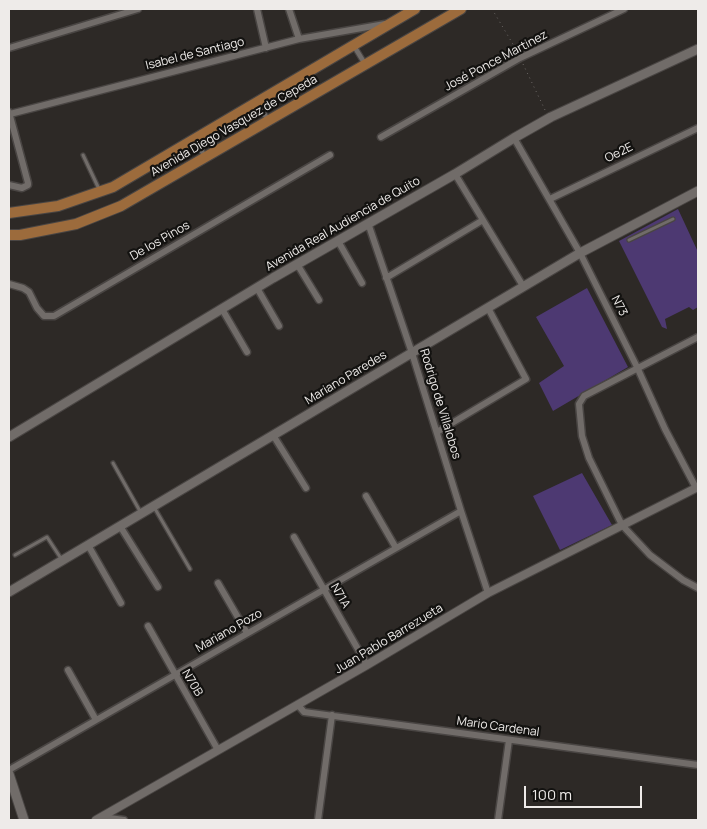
<!DOCTYPE html>
<html>
<head>
<meta charset="utf-8">
<style>
	body { margin:0 }
	#map { position:relative; width:707px; height:829px; overflow:hidden; background:#2d2926; font-family:Manrope,sans-serif }
	canvas { display:block }
	.frame { position:absolute; inset:0; border:10px solid #eeebe9; pointer-events:none }
	.scale { position:absolute; left:524px; top:786px; width:118px; height:22px; box-sizing:border-box; border:2px solid #eeebe9; border-top:0; padding-left:6px; font-size:15px; line-height:18px; white-space:nowrap; color:#eeebe9; -webkit-text-stroke:4px #131210; paint-order:stroke }
</style>
</head>
<body>
<div id="map">
<canvas width="707" height="829"></canvas>
<div class="frame"></div>
<div class="scale">100 m</div>
</div>
<script>
const g = document.querySelector('canvas').getContext('2d');
g.lineJoin = 'round';
function fillPath(path, color) {
  g.fillStyle = color;
  g.fill(path, 'evenodd');
}
function shape(rows) {
  const path = new Path2D();
  for (const r of rows) {
    path.moveTo(r[0], r[1]);
    for (let i = 2; i < r.length; i += 2) path.lineTo(r[i], r[i + 1]);
  }
  return path;
}
function stroke(path, color, width, dash) {
  g.strokeStyle = color;
  g.lineWidth = width;
  g.lineCap = dash ? 'butt' : 'round';
  g.setLineDash(dash || []);
  g.stroke(path);
}
function drawText(font, color, halo, rows, align = 'center') {
  g.font = font + ' Manrope,sans-serif';
  g.lineWidth = 4.5;
  g.setLineDash([]);
  g.textBaseline = 'middle';
  g.strokeStyle = halo;
  g.fillStyle = color;
  for (const [text, x, y, turn = 0] of rows) {
    g.save();
    g.translate(x, y);
    g.rotate((+turn || 0) * Math.PI / 180);
    g.textAlign = isNaN(turn) ? turn : align;
    if (halo) g.strokeText(text, 0, 0);
    g.fillText(text, 0, 0);
    g.restore();
  }
}
const green = shape([
	[678,209,698,252,698,307,693,310,689,307,665,319,667,329,662,327,619,241],
	[587,288,628,367,553,411,539,383,564,366,536,317],
	[582,473,612,525,560,550,533,496]
]);
const path = shape([
	[492,9,517,51],
	[523,64,545,110]
]);
const service = shape([
	[83,155,99,189],
	[629,240,673,219],
	[113,463,141,513],
	[154,507,190,569],
	[15,555,47,537,62,560]
]);
const pedestrian = shape([
	[354,46,365,64],
	[257,102,268,120],
	[196,140,205,157]
]);
const minor = shape([
	[257,9,266,48],
	[289,9,299,39],
	[9,48,138,9],
	[10,114,299,39,385,24],
	[381,137,520,58,624,9],
	[514,138,580,253,637,367,665,429,696,488],
	[455,174,523,286],
	[9,185,22,188,28,185,28,183,9,112],
	[550,199,698,128],
	[368,223,412,353,461,511,488,593],
	[338,241,362,283],
	[297,264,319,300],
	[386,278,483,220],
	[9,284,23,288,29,292,37,308,44,316,54,316,330,155],
	[257,288,279,326],
	[222,309,247,352],
	[698,337,584,396,579,404,582,436,589,458,622,525,650,555,683,580,698,588],
	[437,432,526,379,488,308],
	[273,435,306,488],
	[366,496,396,548],
	[120,526,158,587],
	[294,537,367,665],
	[88,545,121,603],
	[218,583,247,633],
	[148,626,218,750],
	[68,670,96,720],
	[298,705,304,712,698,765],
	[9,770,461,511],
	[102,817,124,820],
	[318,820,332,715],
	[498,820,509,740]
]);
const tertiary = shape([
	[96,820,367,665,488,593,698,487]
]);
const secondary = shape([
	[9,437,273,278,455,174,514,138,551,117,698,49],
	[9,592,580,253,698,191],
	[9,774,24,820]
]);
const primary = shape([
	[9,213,58,206,113,187,415,9],
	[9,235,20,235,76,224,121,206,461,9]
]);
const streetNames = [
	["Isabel de Santiago",195,54,-14],
	["José Ponce Martinez",496,61,-28],
	["Avenida Diego Vasquez de Cepeda",234,126,-30],
	["Oe2E",619,153,-26],
	["Avenida Real Audiencia de Quito",343,224,-30],
	["De los Pinos",160,241,-30],
	["N73",619,306,63],
	["Mariano Paredes",346,378,-31],
	["Rodrigo de Villalobos",440,404,73],
	["N71A",340,596,60],
	["Mariano Pozo",229,631,-30],
	["Juan Pablo Barrezueta",389,639,-31],
	["N70B",192,683,60],
	["Mario Cardenal",498,727,8]
];
fillPath(green, '#4d3972');
stroke(service, '#494543', 5.5);
stroke(pedestrian, '#494543', 7);
stroke(minor, '#494543', 9);
stroke(tertiary, '#494543', 10);
stroke(secondary, '#494543', 11);
stroke(primary, '#494543', 12);
stroke(path, '#6d6967', 1, [1, 4]);
stroke(service, '#716c69', 3);
stroke(pedestrian, '#716c69', 4.5);
stroke(minor, '#716c69', 6);
stroke(tertiary, '#716c69', 8);
stroke(secondary, '#716c69', 9);
stroke(primary, '#9c6b3c', 10);
drawText('12px', '#eeebe9', '#131210', streetNames);
</script>
</body>
</html>
